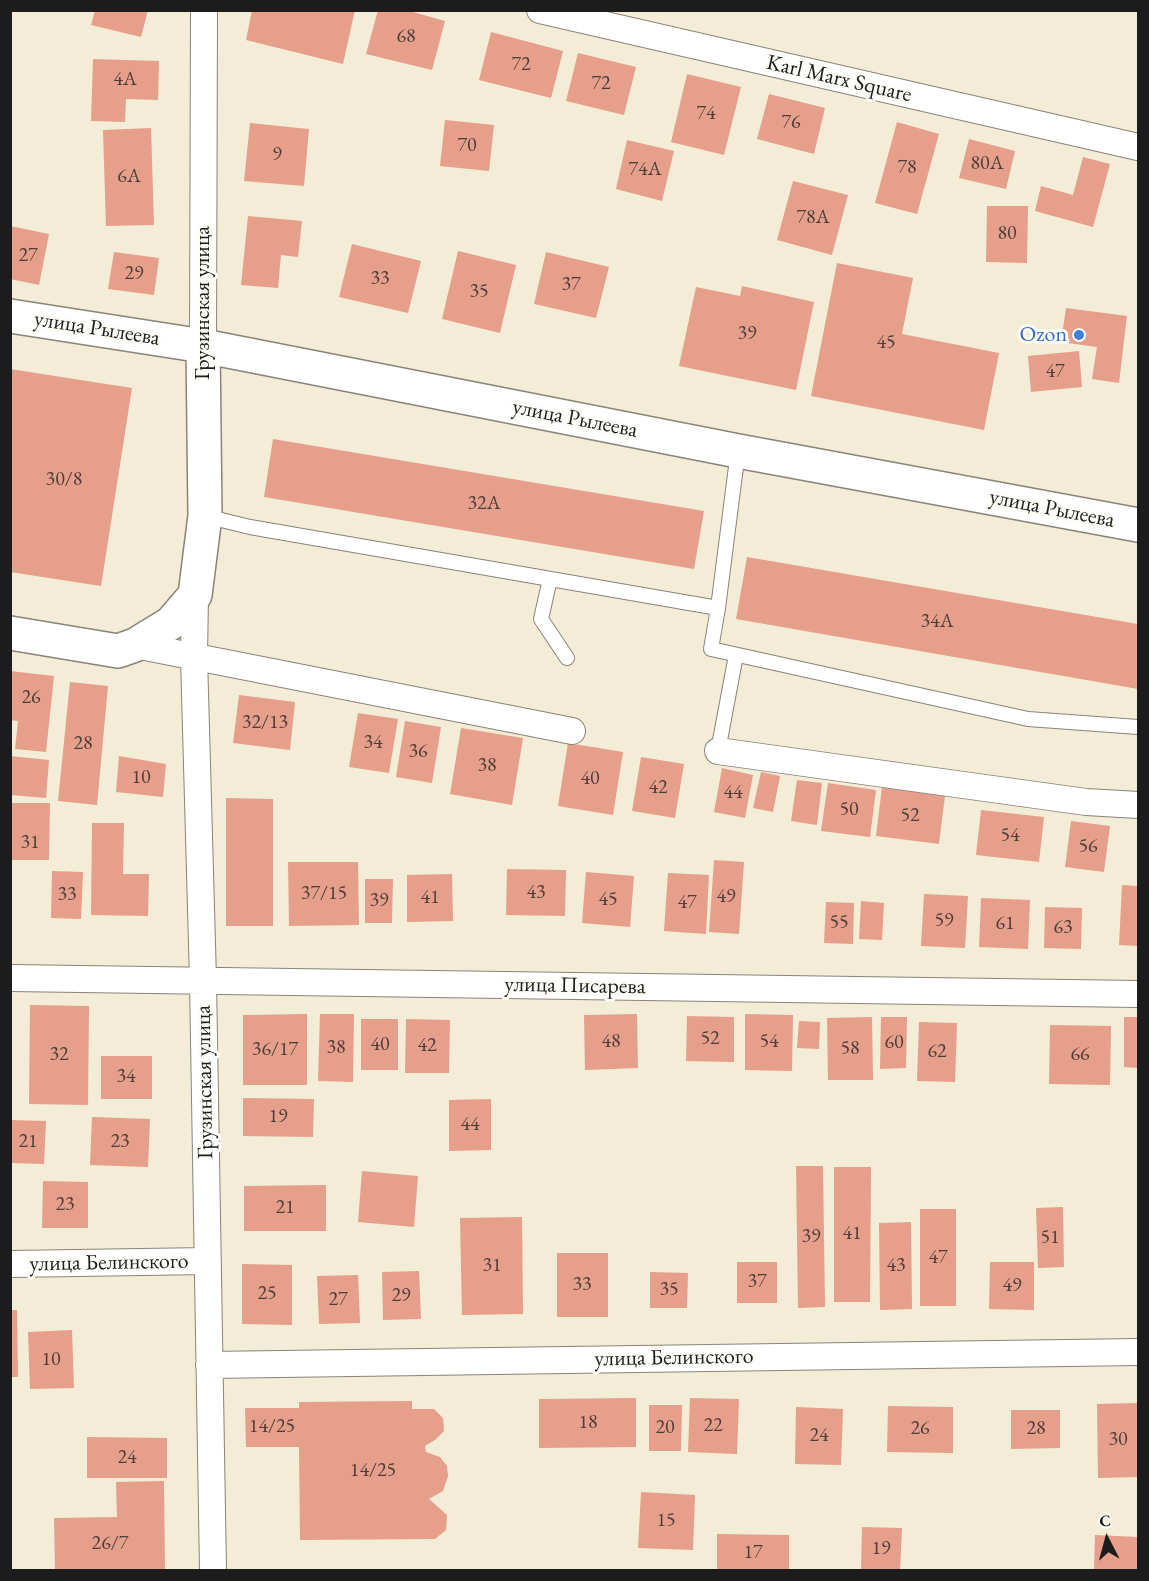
<!DOCTYPE html>
<html>
<head>
<meta charset="utf-8">
<style>
	body { margin:0 }
	#map { position:relative; width:1149px; height:1581px; overflow:hidden; background:#f3ecd6; font-family:"EB Garamond",serif }
	canvas { display:block }
	.frame { position:absolute; inset:0; border:12px solid #1c1c1c; pointer-events:none }
	.north { position:absolute; left:1077px; top:1509px; width:60px; height:60px; -webkit-text-stroke:4px #fdfcf7; paint-order:stroke; rotate:354deg; font-size:16px; font-weight:700; line-height:24px; text-align:center; color:#1c1c1c }
	.north::after { content:''; display:block; margin:auto; width:21px; height:27px; background:#1c1c1c; clip-path:polygon(50% 0,100% 100%,50% 72%,0 100%) }
</style>
</head>
<body>
<div id="map">
<canvas width="1149" height="1581"></canvas>
<div class="frame"></div>
<div class="north">С</div>
</div>
<script>
const g = document.querySelector('canvas').getContext('2d');
g.lineJoin = 'round';
function fillPath(path, color) {
  g.fillStyle = color;
  g.fill(path, 'evenodd');
}
function shape(rows) {
  const path = new Path2D();
  for (const r of rows) {
    path.moveTo(r[0], r[1]);
    for (let i = 2; i < r.length; i += 2) path.lineTo(r[i], r[i + 1]);
  }
  return path;
}
function stroke(path, color, width, dash) {
  g.strokeStyle = color;
  g.lineWidth = width;
  g.lineCap = dash ? 'butt' : 'round';
  g.setLineDash(dash || []);
  g.stroke(path);
}
function drawText(font, color, halo, rows, align = 'center') {
  g.font = font + ' "EB Garamond",serif';
  g.lineWidth = 6;
  g.setLineDash([]);
  g.textBaseline = 'middle';
  g.strokeStyle = halo;
  g.fillStyle = color;
  for (const [text, x, y, turn = 0] of rows) {
    g.save();
    g.translate(x, y);
    g.rotate((+turn || 0) * Math.PI / 180);
    g.textAlign = isNaN(turn) ? turn : align;
    if (halo) g.strokeText(text, 0, 0);
    g.fillText(text, 0, 0);
    g.restore();
  }
}
const building = shape([
	[95,10,148,10,141,37,91,25],
	[252,10,355,10,343,64,246,40],
	[378,10,406,10,445,21,432,70,366,54],
	[491,32,563,51,551,98,479,80],
	[578,53,636,67,624,115,566,101],
	[93,59,159,61,158,100,126,99,125,122,91,121],
	[687,74,741,87,724,155,671,142],
	[769,94,825,108,814,154,757,139],
	[445,120,494,125,489,171,440,166],
	[897,122,939,134,917,214,875,203],
	[250,123,309,129,304,186,244,181],
	[151,128,154,225,106,226,103,130],
	[969,139,1015,151,1006,189,959,178],
	[627,140,674,151,662,201,616,189],
	[1083,157,1110,164,1093,227,1035,211,1041,186,1073,195],
	[793,181,848,195,832,255,777,240],
	[987,206,1028,206,1027,263,986,262],
	[248,216,302,221,298,257,281,255,278,288,241,285],
	[10,226,49,234,39,285,10,279],
	[352,244,421,261,408,313,339,297],
	[458,251,516,265,500,333,442,319],
	[114,252,159,258,154,295,108,289],
	[546,252,609,267,596,318,534,304],
	[837,263,913,278,902,334,999,353,984,430,811,396],
	[742,286,814,302,796,390,679,366,696,287,740,296],
	[1066,308,1127,316,1119,383,1092,379,1097,347,1061,342],
	[1079,351,1082,387,1031,392,1028,356],
	[10,369,132,388,101,586,10,572],
	[273,439,704,511,694,569,264,497],
	[747,557,1138,624,1138,689,736,619],
	[10,671,54,676,46,752,15,749,18,721,10,720],
	[70,682,108,686,97,805,58,801],
	[239,695,295,702,290,750,233,743],
	[358,713,398,719,389,773,349,767],
	[405,721,441,727,432,783,396,777],
	[461,728,523,738,512,805,450,794],
	[568,743,623,752,613,815,558,806],
	[10,756,49,760,46,798,10,795],
	[119,756,166,764,163,797,116,792],
	[641,757,684,764,675,818,632,811],
	[722,768,753,775,745,818,714,812],
	[761,772,780,776,773,812,753,808],
	[797,780,822,783,817,825,791,821],
	[828,783,876,790,870,837,821,831],
	[882,787,945,796,939,844,876,836],
	[226,798,273,799,273,926,226,926],
	[11,803,50,803,49,860,10,860],
	[981,810,1044,817,1039,862,976,855],
	[1071,821,1110,826,1104,872,1065,867],
	[92,823,124,823,123,874,149,874,148,916,91,915],
	[714,860,744,862,739,934,709,932],
	[288,862,358,862,359,925,289,926],
	[507,869,566,870,565,916,506,915],
	[52,871,83,872,81,919,51,918],
	[586,872,634,876,630,927,582,923],
	[668,873,709,875,706,934,664,931],
	[452,874,453,921,407,922,407,875],
	[365,879,393,879,392,923,365,923],
	[1122,885,1138,886,1138,946,1119,945],
	[924,894,968,896,965,948,921,946],
	[981,898,1030,900,1028,949,979,947],
	[861,901,884,903,882,940,859,939],
	[826,902,854,903,853,944,824,943],
	[1045,907,1082,908,1081,949,1044,948],
	[30,1005,89,1006,88,1105,29,1104],
	[307,1014,307,1085,243,1085,243,1015],
	[320,1014,354,1014,353,1082,318,1081],
	[637,1014,638,1068,585,1070,584,1015],
	[745,1014,793,1015,792,1071,745,1070],
	[687,1016,734,1017,734,1062,686,1061],
	[872,1017,873,1080,828,1080,827,1018],
	[881,1017,907,1017,906,1068,880,1069],
	[1124,1017,1138,1017,1138,1068,1124,1067],
	[361,1019,398,1019,398,1070,361,1070],
	[406,1019,450,1020,449,1073,405,1073],
	[799,1021,820,1022,819,1049,797,1048],
	[919,1022,957,1023,955,1082,917,1081],
	[1050,1025,1111,1026,1110,1085,1049,1084],
	[101,1056,152,1056,152,1099,101,1099],
	[243,1098,314,1099,313,1137,243,1136],
	[491,1099,491,1150,449,1151,449,1100],
	[92,1117,150,1119,148,1167,90,1165],
	[10,1120,46,1121,44,1164,10,1163],
	[796,1166,823,1166,825,1307,798,1308],
	[834,1167,871,1167,870,1302,834,1302],
	[362,1171,418,1176,414,1227,358,1222],
	[43,1181,88,1182,88,1228,42,1228],
	[326,1185,326,1231,244,1231,244,1186],
	[1063,1207,1064,1267,1038,1268,1036,1208],
	[920,1209,956,1209,956,1306,920,1306],
	[522,1217,523,1314,462,1315,460,1218],
	[911,1222,912,1309,880,1310,879,1223],
	[557,1253,608,1253,608,1317,557,1317],
	[737,1262,777,1262,777,1303,737,1303],
	[990,1262,1034,1262,1034,1310,989,1309],
	[242,1264,292,1265,292,1325,242,1324],
	[419,1271,421,1319,383,1320,382,1272],
	[650,1272,688,1273,687,1308,650,1308],
	[358,1275,360,1323,319,1324,317,1276],
	[10,1310,17,1310,18,1377,10,1377],
	[72,1330,74,1388,30,1389,28,1332],
	[636,1398,636,1447,539,1448,539,1399],
	[690,1398,739,1399,737,1454,688,1452],
	[412,1401,412,1409,434,1409,443,1418,444,1431,435,1440,425,1446,426,1452,440,1457,447,1466,448,1476,443,1491,429,1499,447,1515,446,1530,435,1539,300,1540,299,1447,246,1447,245,1408,299,1408,299,1402],
	[1138,1403,1138,1477,1098,1478,1097,1404],
	[649,1405,682,1405,681,1451,649,1451],
	[888,1406,953,1407,953,1453,887,1452],
	[796,1407,843,1409,841,1465,795,1464],
	[1011,1410,1060,1410,1060,1448,1011,1449],
	[87,1437,167,1438,167,1478,87,1478],
	[164,1481,165,1570,55,1570,54,1518,117,1517,116,1482],
	[641,1492,695,1495,693,1550,638,1548],
	[862,1527,902,1528,900,1570,861,1570],
	[717,1534,789,1535,789,1570,717,1570],
	[1095,1535,1138,1537,1137,1570,1094,1570]
]);
const lane = shape([
	[738,451,718,608,711,649,1028,719,1138,727],
	[205,516,250,527,718,608],
	[550,579,541,619,567,658],
	[718,751,736,655]
]);
const street = shape([
	[540,10,1138,147],
	[203,346,204,10],
	[195,595,194,657,203,980,213,1570],
	[135,645,572,731],
	[718,751,1086,802,1138,805],
	[10,978,1138,994],
	[10,1264,208,1261],
	[209,1365,1138,1352]
]);
const secondary = shape([
	[10,316,203,346,738,451,1138,525],
	[10,633,118,651,135,645,171,623,195,595,205,516,203,346]
]);
const markers = [
	[1079,335,6,"#3f7fe0"]
];
const numberNames = [
	["68",406,37],
	["72",521,65],
	["4А",125,80],
	["72",601,84],
	["74",706,114],
	["76",791,123],
	["70",467,146],
	["9",277,155],
	["80А",987,164],
	["78",907,168],
	["74А",645,170],
	["6А",129,177],
	["78А",813,218],
	["80",1007,234],
	["27",28,256],
	["29",134,274],
	["33",380,279],
	["37",571,285],
	["35",479,292],
	["39",747,334],
	["45",886,343],
	["47",1055,372],
	["30/8",64,480],
	["32А",484,504],
	["34А",937,622],
	["26",31,698],
	["32/13",265,723],
	["34",373,743],
	["28",83,744],
	["36",418,752],
	["38",487,766],
	["10",141,778],
	["40",590,779],
	["42",658,788],
	["44",733,793],
	["50",849,810],
	["52",910,816],
	["54",1010,836],
	["31",30,843],
	["56",1088,847],
	["43",536,893],
	["37/15",324,894],
	["33",67,895],
	["49",726,897],
	["41",430,898],
	["45",608,900],
	["39",379,901],
	["47",687,903],
	["59",944,921],
	["55",839,923],
	["61",1005,924],
	["63",1063,928],
	["52",710,1039],
	["48",611,1042],
	["54",769,1042],
	["60",894,1043],
	["40",380,1045],
	["42",427,1046],
	["38",336,1048],
	["58",850,1049],
	["36/17",275,1050],
	["62",937,1052],
	["32",59,1055],
	["66",1080,1055],
	["34",126,1077],
	["19",278,1117],
	["44",470,1125],
	["21",28,1142],
	["23",120,1142],
	["23",65,1205],
	["21",285,1208],
	["41",852,1234],
	["39",811,1237],
	["51",1050,1238],
	["47",938,1258],
	["31",492,1266],
	["43",896,1266],
	["37",757,1282],
	["33",582,1285],
	["49",1012,1286],
	["35",669,1290],
	["25",267,1294],
	["29",401,1296],
	["27",338,1300],
	["10",51,1360],
	["18",588,1423],
	["22",713,1426],
	["14/25",272,1427],
	["20",665,1428],
	["26",920,1429],
	["28",1036,1429],
	["24",819,1436],
	["30",1118,1440],
	["24",127,1458],
	["14/25",373,1471],
	["15",666,1521],
	["26/7",110,1544],
	["19",881,1549],
	["17",753,1553]
];
const streetNames = [
	["Karl Marx Square",839,79,13],
	["Грузинская улица",203,303,-90],
	["улица Рылеева",97,329,9],
	["улица Рылеева",575,419,11],
	["улица Рылеева",1052,509,11],
	["улица Писарева",575,986,1],
	["Грузинская улица",205,1082,-91],
	["улица Белинского",109,1263,-1],
	["улица Белинского",674,1358,-1]
];
const shopNames = [
	["Ozon",1067,335]
];
fillPath(building, '#e59f8b');
stroke(lane, '#888479', 16);
stroke(street, '#888479', 28);
stroke(secondary, '#888479', 36);
stroke(lane, '#fff', 14);
stroke(street, '#fff', 26);
stroke(secondary, '#fff', 33);
for (const [x, y, r, color] of markers) {
  const dot = new Path2D();
  dot.arc(x, y, r, 0, 2 * Math.PI);
  g.fillStyle = color;
  g.fill(dot);
  stroke(dot, '#fdfcf7', 2);
}
drawText('20px', '#4e3d38', null, numberNames);
drawText('22px', '#1c1c1c', '#fdfcf7', streetNames);
drawText('22px', '#366cbe', '#fdfcf7', shopNames, 'right');
</script>
</body>
</html>
